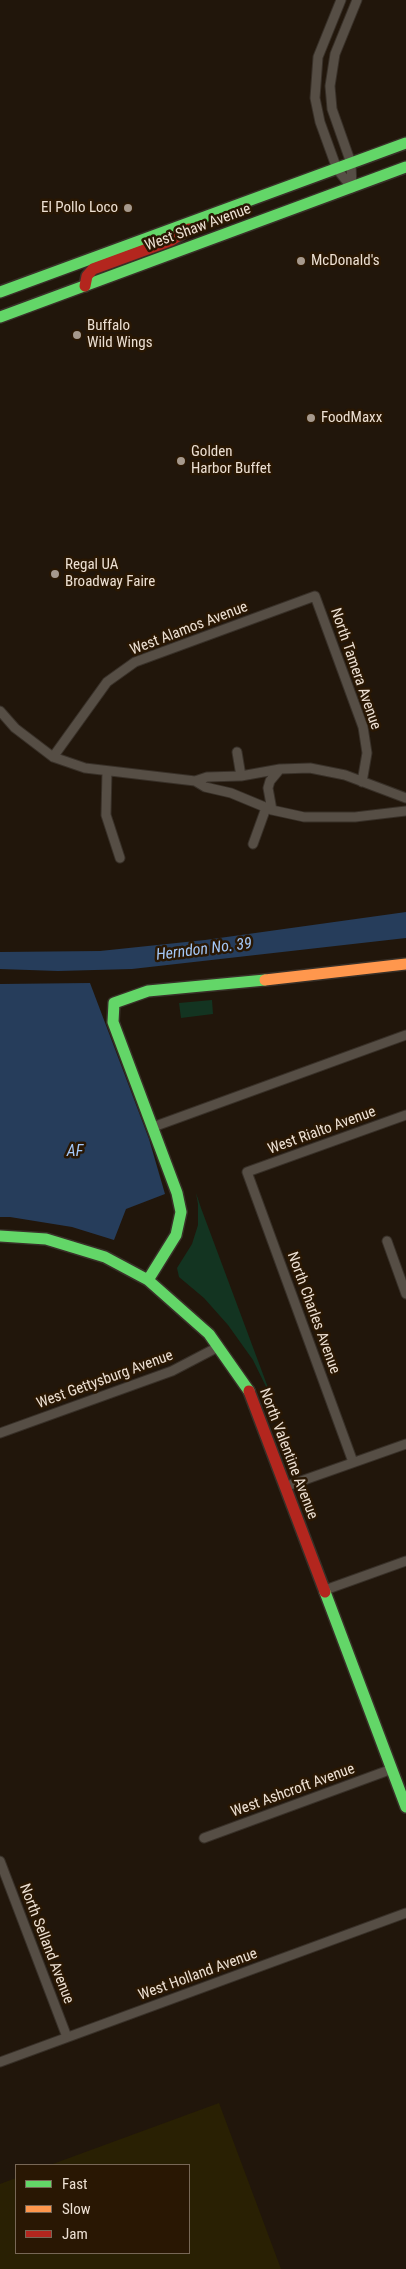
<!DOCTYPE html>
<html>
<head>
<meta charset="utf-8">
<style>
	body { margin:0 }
	#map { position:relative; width:406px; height:2269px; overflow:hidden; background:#21160b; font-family:"Roboto Condensed",sans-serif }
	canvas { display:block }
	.legend { position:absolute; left:15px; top:2164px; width:175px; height:90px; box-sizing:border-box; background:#291703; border:1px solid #776756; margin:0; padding:6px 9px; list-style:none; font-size:15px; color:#ede0d3 }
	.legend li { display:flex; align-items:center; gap:10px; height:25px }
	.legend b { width:25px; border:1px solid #776756 }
</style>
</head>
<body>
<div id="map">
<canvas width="406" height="2269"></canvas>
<ul class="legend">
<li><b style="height:6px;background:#63d668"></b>Fast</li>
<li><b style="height:6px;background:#ff974d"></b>Slow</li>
<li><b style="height:6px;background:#b3261e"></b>Jam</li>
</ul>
</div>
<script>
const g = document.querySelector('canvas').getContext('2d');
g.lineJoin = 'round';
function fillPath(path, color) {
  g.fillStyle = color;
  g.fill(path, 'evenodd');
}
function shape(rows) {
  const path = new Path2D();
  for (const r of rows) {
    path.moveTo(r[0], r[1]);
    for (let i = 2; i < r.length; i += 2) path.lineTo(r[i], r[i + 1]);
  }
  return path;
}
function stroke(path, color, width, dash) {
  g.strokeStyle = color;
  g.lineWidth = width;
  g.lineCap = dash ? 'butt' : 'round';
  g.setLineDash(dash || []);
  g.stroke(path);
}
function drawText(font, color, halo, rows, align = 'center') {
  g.font = font + ' "Roboto Condensed",sans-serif';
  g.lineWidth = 5;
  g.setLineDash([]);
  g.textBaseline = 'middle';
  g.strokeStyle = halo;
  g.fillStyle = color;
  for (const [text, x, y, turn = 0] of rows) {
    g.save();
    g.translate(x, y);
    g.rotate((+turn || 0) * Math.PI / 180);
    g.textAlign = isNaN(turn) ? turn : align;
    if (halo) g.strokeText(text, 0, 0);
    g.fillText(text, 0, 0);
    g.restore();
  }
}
const green = shape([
	[212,1000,213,1014,181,1018,179,1003],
	[196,1193,201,1208,273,1401,253,1360,228,1325,204,1298,179,1277,177,1268,192,1244,198,1225,198,1204]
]);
const sand = shape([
	[219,2103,281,2269,0,2269,0,2184,16,2178,16,2253,189,2253,189,2165,50,2165]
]);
const water = shape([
	[406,912,406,938,132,969,58,971,0,969,0,952,100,951,205,940],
	[90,983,149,1139,165,1194,126,1209,114,1240,72,1227,10,1217,0,1217,0,984]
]);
const street = shape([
	[341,0,318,57,315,98,320,122,337,169,352,188],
	[352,188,351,163,332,109,330,86,335,54,357,0],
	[0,711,15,728,53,757,85,768,195,781,207,777,241,776,280,769,310,768,345,775,406,798],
	[237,752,241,776],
	[53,757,107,682,135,662,315,596,363,727,367,753,362,782],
	[107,771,106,815,120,858],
	[195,781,205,787,231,793,272,810,304,817,355,817,406,811],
	[272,810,268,788,270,781,280,769],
	[253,844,266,808],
	[153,1127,406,1035],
	[387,1241,406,1294],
	[0,1433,172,1371,218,1347],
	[353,1462,247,1172,406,1115],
	[287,1486,406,1444],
	[325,1590,406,1561],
	[204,1838,392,1769],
	[0,1861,67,2037],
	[0,2062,406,1913]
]);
const fast = shape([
	[0,292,406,143],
	[0,317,406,167],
	[0,1236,46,1239,105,1257,148,1280,209,1334,249,1391],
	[148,1280,176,1235,181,1212,177,1193,113,1022,114,1003,148,991,265,980],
	[325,1592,406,1807]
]);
const slow = shape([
	[265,980,406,964]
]);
const jam = shape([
	[85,286,87,276,93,269,172,240,189,229],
	[249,1391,325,1592]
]);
const markers = [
	[128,208,5,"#a6998d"],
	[301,261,5,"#a6998d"],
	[77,335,5,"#a6998d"],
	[311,418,5,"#a6998d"],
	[181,461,5,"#a6998d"],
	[55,574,5,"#a6998d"]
];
const poiNames = [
	["El Pollo Loco",118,208,"right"],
	["McDonald's",311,261],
	["Buffalo",87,326],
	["Wild Wings",87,343],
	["FoodMaxx",321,418],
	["Golden",191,452],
	["Harbor Buffet",191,469],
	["Regal UA",65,565],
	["Broadway Faire",65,582]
];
const streetNames = [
	["West Shaw Avenue",198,228,-20],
	["West Alamos Avenue",189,629,-21],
	["North Tamera Avenue",355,669,71],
	["West Rialto Avenue",322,1131,-20],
	["North Charles Avenue",313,1313,70],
	["West Gettysburg Avenue",105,1380,-20],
	["North Valentine Avenue",288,1454,69],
	["West Ashcroft Avenue",293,1791,-20],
	["North Selland Avenue",46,1944,69],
	["West Holland Avenue",198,1975,-20]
];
const waterNames = [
	["Herndon No. 39",204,950,-7],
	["AF",75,1152]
];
fillPath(green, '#133421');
fillPath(sand, '#292003');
fillPath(water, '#263d5b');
stroke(street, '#383028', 11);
stroke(fast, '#383028', 14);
stroke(slow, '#383028', 14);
stroke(jam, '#383028', 14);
stroke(street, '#564e45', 9);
stroke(fast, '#63d668', 11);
stroke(slow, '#ff974d', 11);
stroke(jam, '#b3261e', 11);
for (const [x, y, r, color] of markers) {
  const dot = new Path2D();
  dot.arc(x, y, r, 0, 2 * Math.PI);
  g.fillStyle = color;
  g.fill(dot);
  stroke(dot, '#291703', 2);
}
drawText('15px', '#ede0d3', '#291703', poiNames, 'left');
drawText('15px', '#ede0d3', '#291703', streetNames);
drawText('italic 16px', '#a4c8f8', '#291703', waterNames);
</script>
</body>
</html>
